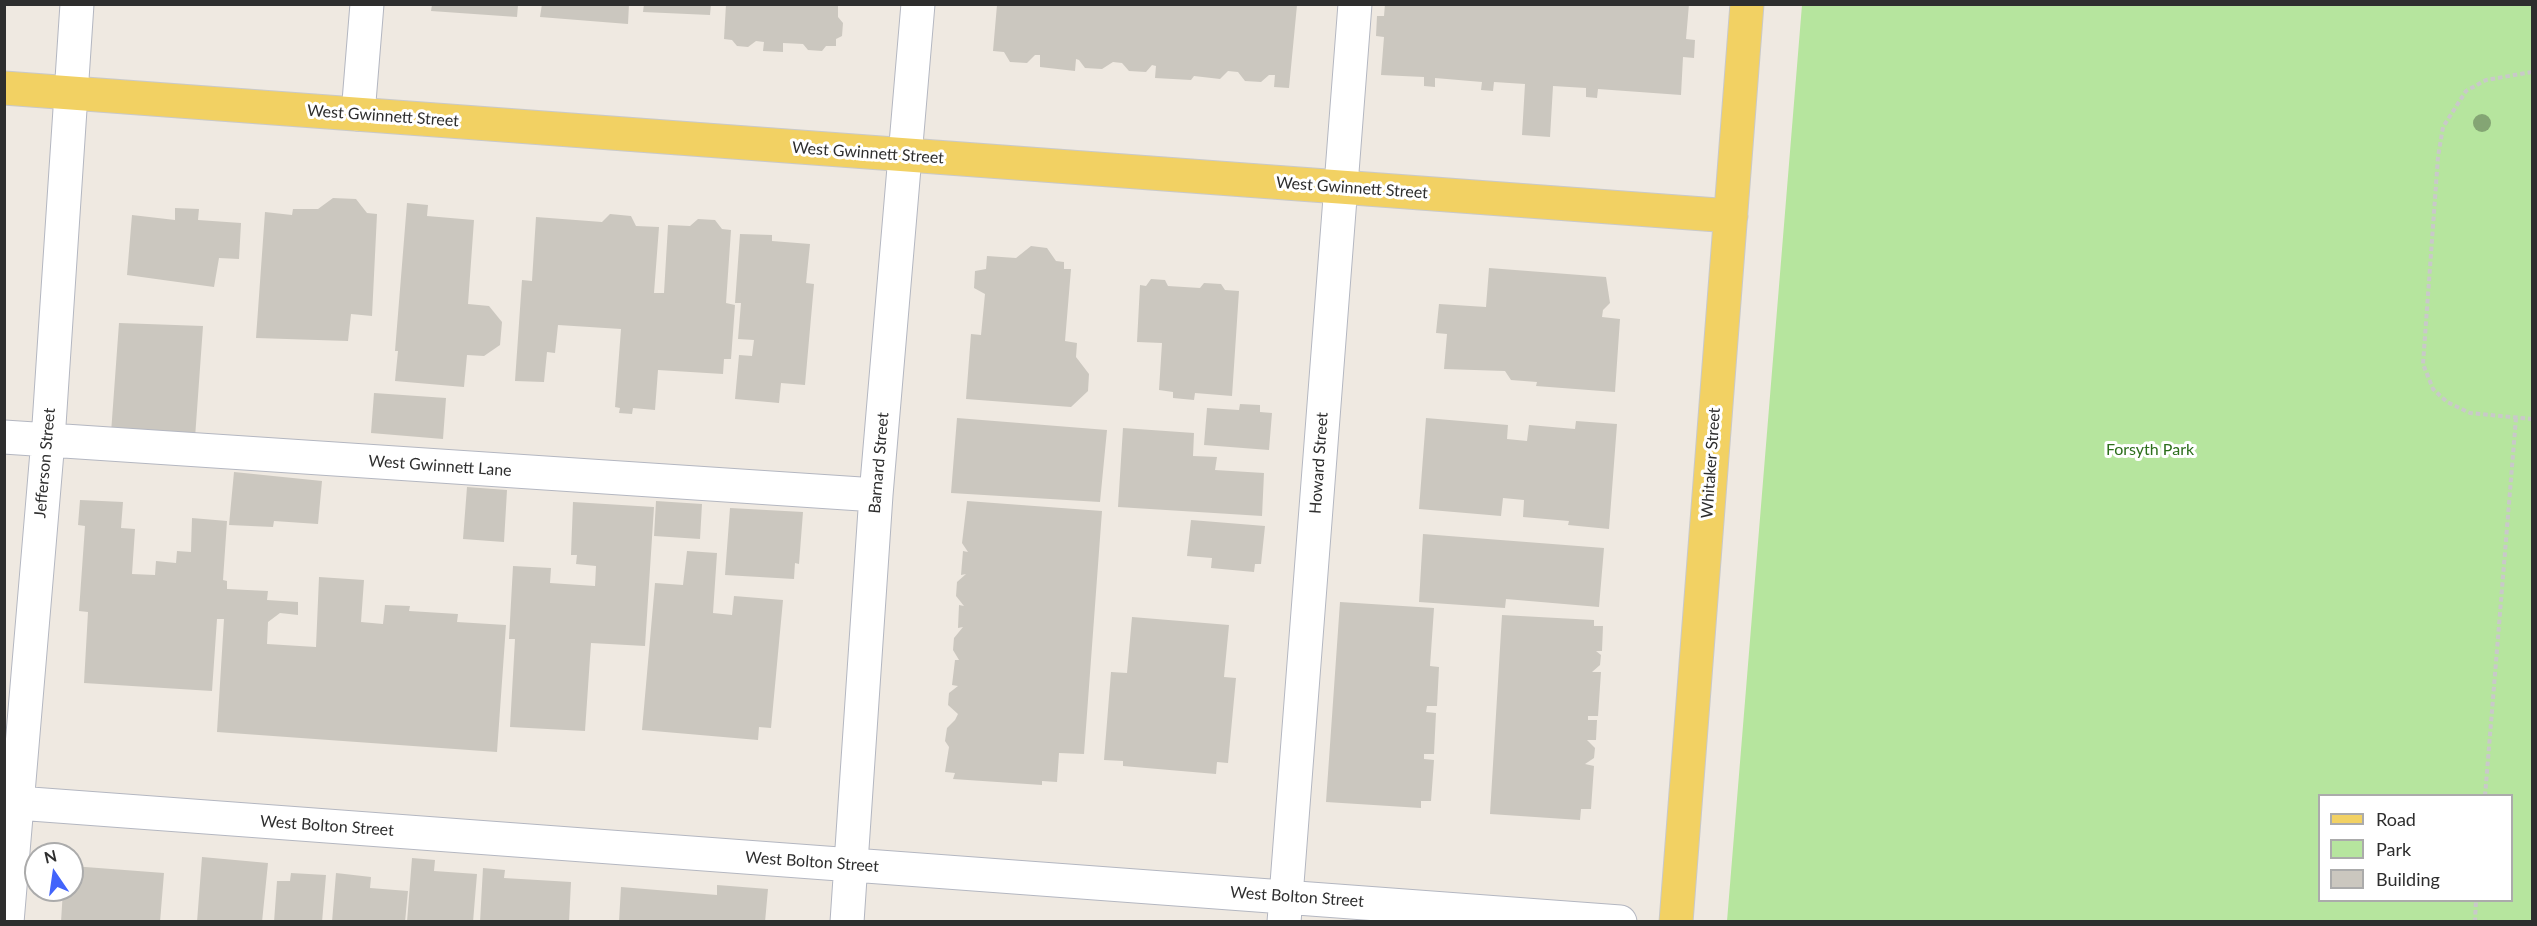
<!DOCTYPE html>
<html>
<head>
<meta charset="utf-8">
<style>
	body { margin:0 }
	#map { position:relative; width:2537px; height:926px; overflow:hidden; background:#efe9e1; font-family:Lato,sans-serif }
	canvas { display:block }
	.frame { position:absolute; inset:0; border:6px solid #2e2e2e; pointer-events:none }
	.legend { position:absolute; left:2318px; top:794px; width:195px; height:108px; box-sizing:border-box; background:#fff; border:2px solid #ababab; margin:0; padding:8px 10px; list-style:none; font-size:18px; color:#2e2e2e }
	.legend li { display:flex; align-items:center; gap:12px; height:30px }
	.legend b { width:30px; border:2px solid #ababab }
	.north { position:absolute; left:24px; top:842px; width:60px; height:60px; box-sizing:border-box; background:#fff; border:2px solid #ababab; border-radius:50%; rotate:347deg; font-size:16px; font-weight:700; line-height:24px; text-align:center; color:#2e2e2e }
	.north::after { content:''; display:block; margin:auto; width:21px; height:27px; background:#4264fb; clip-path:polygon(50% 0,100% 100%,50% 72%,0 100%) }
</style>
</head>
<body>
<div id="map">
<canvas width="2537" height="926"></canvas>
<div class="frame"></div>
<ul class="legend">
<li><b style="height:8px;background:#f2d163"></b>Road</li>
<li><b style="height:16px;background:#b6e59e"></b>Park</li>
<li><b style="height:16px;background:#cbc7bf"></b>Building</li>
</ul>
<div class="north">N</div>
</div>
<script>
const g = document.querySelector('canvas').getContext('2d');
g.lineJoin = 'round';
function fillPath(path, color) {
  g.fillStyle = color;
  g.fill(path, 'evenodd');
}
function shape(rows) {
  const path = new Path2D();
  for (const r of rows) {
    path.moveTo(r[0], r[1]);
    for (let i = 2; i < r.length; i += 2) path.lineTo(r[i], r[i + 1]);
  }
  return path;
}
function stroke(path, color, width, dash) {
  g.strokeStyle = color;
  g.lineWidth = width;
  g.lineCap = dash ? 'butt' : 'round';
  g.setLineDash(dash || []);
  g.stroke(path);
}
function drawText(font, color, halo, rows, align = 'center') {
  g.font = font + ' Lato,sans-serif';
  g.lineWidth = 6;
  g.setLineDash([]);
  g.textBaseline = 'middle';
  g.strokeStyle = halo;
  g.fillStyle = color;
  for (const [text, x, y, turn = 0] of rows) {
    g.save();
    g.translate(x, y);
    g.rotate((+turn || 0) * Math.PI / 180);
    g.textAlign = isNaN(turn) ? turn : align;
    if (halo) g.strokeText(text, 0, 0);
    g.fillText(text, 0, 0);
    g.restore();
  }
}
const green = shape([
	[1802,5,2532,5,2532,921,1727,921],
	[2320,796,2512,796,2512,900,2320,900]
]);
const building = shape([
	[542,4,629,4,628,24,540,17],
	[644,4,711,4,710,15,643,12],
	[726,4,838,4,838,17,843,23,842,36,836,39,836,46,826,46,822,51,808,50,803,44,783,43,783,52,763,51,764,42,756,41,748,47,737,46,732,40,724,39],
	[1385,4,1689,4,1686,39,1695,40,1694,58,1683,57,1681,95,1598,89,1597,98,1586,97,1586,88,1553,86,1550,137,1522,135,1525,84,1494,82,1493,91,1481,90,1482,82,1435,78,1435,87,1424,86,1424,77,1381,75,1384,37,1376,36,1377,16,1384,16],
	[432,5,518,5,517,17,431,11],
	[997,5,1297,5,1289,88,1274,87,1275,75,1269,75,1261,82,1245,81,1238,72,1228,71,1220,79,1194,76,1191,80,1155,78,1156,66,1152,65,1146,72,1129,71,1122,63,1113,62,1102,69,1085,68,1079,60,1076,59,1075,71,1040,67,1040,55,1035,55,1027,63,1010,62,1004,52,993,51],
	[333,198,356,199,367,213,377,214,372,316,351,314,348,341,256,338,265,212,292,215,293,209,318,209],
	[407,203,428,205,427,216,474,220,468,304,489,306,502,322,500,345,484,356,467,355,464,387,395,381,398,351,395,351],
	[175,208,199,209,198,220,241,223,239,259,219,258,214,287,127,275,132,215,175,220],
	[610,214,631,216,636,226,659,227,654,293,664,293,668,225,690,226,698,219,715,220,722,229,731,230,726,303,735,305,731,359,724,359,723,374,658,370,655,410,633,408,632,414,619,413,620,408,615,407,621,329,558,325,555,353,547,352,544,382,515,381,522,280,532,281,536,217,602,222],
	[740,234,772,235,772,241,810,244,806,283,814,284,805,385,781,383,779,403,735,399,739,355,752,356,754,340,738,339,741,303,735,303],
	[1031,246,1047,248,1056,261,1064,262,1064,269,1071,269,1065,341,1077,343,1076,357,1089,374,1088,391,1071,407,966,399,971,334,981,335,985,294,974,288,975,271,986,269,987,256,1016,258],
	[1489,268,1606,277,1610,303,1603,310,1602,317,1620,319,1615,392,1536,386,1537,382,1511,380,1505,371,1444,369,1447,334,1436,333,1439,304,1486,307],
	[1151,279,1165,280,1168,286,1200,288,1204,283,1221,284,1225,290,1239,291,1232,396,1195,393,1194,400,1173,398,1173,392,1159,390,1162,343,1137,342,1140,285,1146,286],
	[119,323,203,326,195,438,111,433],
	[374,393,446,398,443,439,371,433],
	[1240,404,1260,405,1260,412,1272,413,1269,450,1204,445,1207,408,1239,410],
	[957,418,1107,430,1100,502,951,493],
	[1426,418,1508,425,1507,439,1527,441,1529,425,1575,429,1576,421,1617,424,1609,529,1568,525,1569,521,1523,517,1524,500,1503,498,1501,516,1419,509],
	[1123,428,1194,433,1193,456,1217,457,1215,470,1264,473,1262,516,1118,507],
	[234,472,322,481,318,524,274,521,273,527,229,525],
	[467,487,507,490,504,542,463,539],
	[80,500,123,502,121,528,135,529,132,574,155,575,156,561,176,563,177,551,191,552,192,518,227,521,223,580,227,581,227,589,268,591,267,600,298,602,298,615,280,613,268,622,267,644,316,647,319,577,364,580,361,622,383,624,385,605,410,606,409,611,458,614,457,622,506,625,497,752,217,732,224,619,217,619,212,691,84,683,88,612,79,611,85,526,78,525],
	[656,501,702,504,700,539,654,536],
	[967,501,1102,511,1084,754,1059,753,1057,782,1042,781,1042,785,953,779,955,773,945,772,949,747,945,741,947,728,955,720,958,714,948,705,949,693,958,686,952,685,955,660,959,660,953,650,954,638,963,627,958,628,959,605,964,606,956,596,957,582,966,574,961,575,963,551,968,552,962,543],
	[573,502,654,507,645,646,591,643,585,731,510,727,515,639,509,639,513,566,551,568,550,583,595,586,596,566,576,564,577,555,571,555],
	[730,508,803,512,799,564,795,563,794,579,725,575],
	[1191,520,1265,526,1261,564,1255,564,1254,572,1211,568,1212,558,1187,556],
	[1423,534,1604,548,1599,607,1506,599,1505,608,1419,602],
	[687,551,717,553,713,613,732,615,734,596,783,600,771,728,759,727,758,740,642,730,655,583,683,585],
	[1340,602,1434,608,1430,666,1439,667,1437,706,1427,706,1426,712,1436,713,1434,754,1424,754,1424,759,1434,760,1431,801,1421,801,1421,808,1326,802],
	[1502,615,1594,620,1594,626,1603,626,1602,651,1596,651,1601,655,1600,665,1592,672,1601,672,1598,716,1588,716,1588,720,1597,720,1596,740,1587,740,1595,748,1594,758,1585,764,1594,766,1591,809,1581,809,1580,820,1490,814],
	[1132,617,1229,625,1224,677,1236,678,1228,763,1217,762,1216,774,1123,766,1123,761,1104,760,1111,672,1127,673],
	[202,857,268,863,262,922,197,922],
	[412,858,435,860,434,871,477,874,473,922,407,922],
	[72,866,164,873,160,922,61,922,63,890,72,890],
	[483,868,505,870,504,878,571,882,569,922,480,922],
	[291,873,326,875,322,922,274,922,277,881,290,881],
	[336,873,371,877,370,888,408,891,405,922,332,922],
	[717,885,768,889,765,922,619,922,621,887,717,895]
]);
const path = shape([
	[2532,72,2486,80,2466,91,2443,127,2438,157,2423,364,2433,389,2447,402,2470,413,2532,419],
	[2485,796,2516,418],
	[2475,922,2476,900]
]);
const minor = shape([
	[358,114,367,4],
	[4,437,876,495],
	[4,802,1620,922],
	[7,922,48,440,77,4],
	[847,922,876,495,918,4],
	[1284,922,1355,4]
]);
const major = shape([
	[4,88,1731,216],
	[1676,922,1747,4]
]);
const trees = [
	[2482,123]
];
const streetNames = [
	["West Gwinnett Street",383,116,4],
	["West Gwinnett Street",868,153,4],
	["West Gwinnett Street",1352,188,4],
	["Jefferson Street",45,463,-85],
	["Barnard Street",879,463,-85],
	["Howard Street",1319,463,-86],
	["Whitaker Street",1711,463,-86],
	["West Gwinnett Lane",440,466,4],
	["West Bolton Street",327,826,4],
	["West Bolton Street",812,862,4],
	["West Bolton Street",1297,897,4]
];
const parkNames = [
	["Forsyth Park",2150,450]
];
fillPath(green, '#b6e59e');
fillPath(building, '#cbc7bf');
stroke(minor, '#b4b7c1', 35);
stroke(major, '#c9c9c9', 35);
stroke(path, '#c9c9c9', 4, [4.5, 3]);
stroke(minor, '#fff', 33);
stroke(major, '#f2d163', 33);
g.fillStyle = '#84a574';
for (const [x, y] of trees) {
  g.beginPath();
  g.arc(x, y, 9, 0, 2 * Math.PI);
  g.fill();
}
drawText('16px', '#2e2e2e', '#fff', streetNames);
drawText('16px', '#2c6e1b', '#fff', parkNames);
</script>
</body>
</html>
